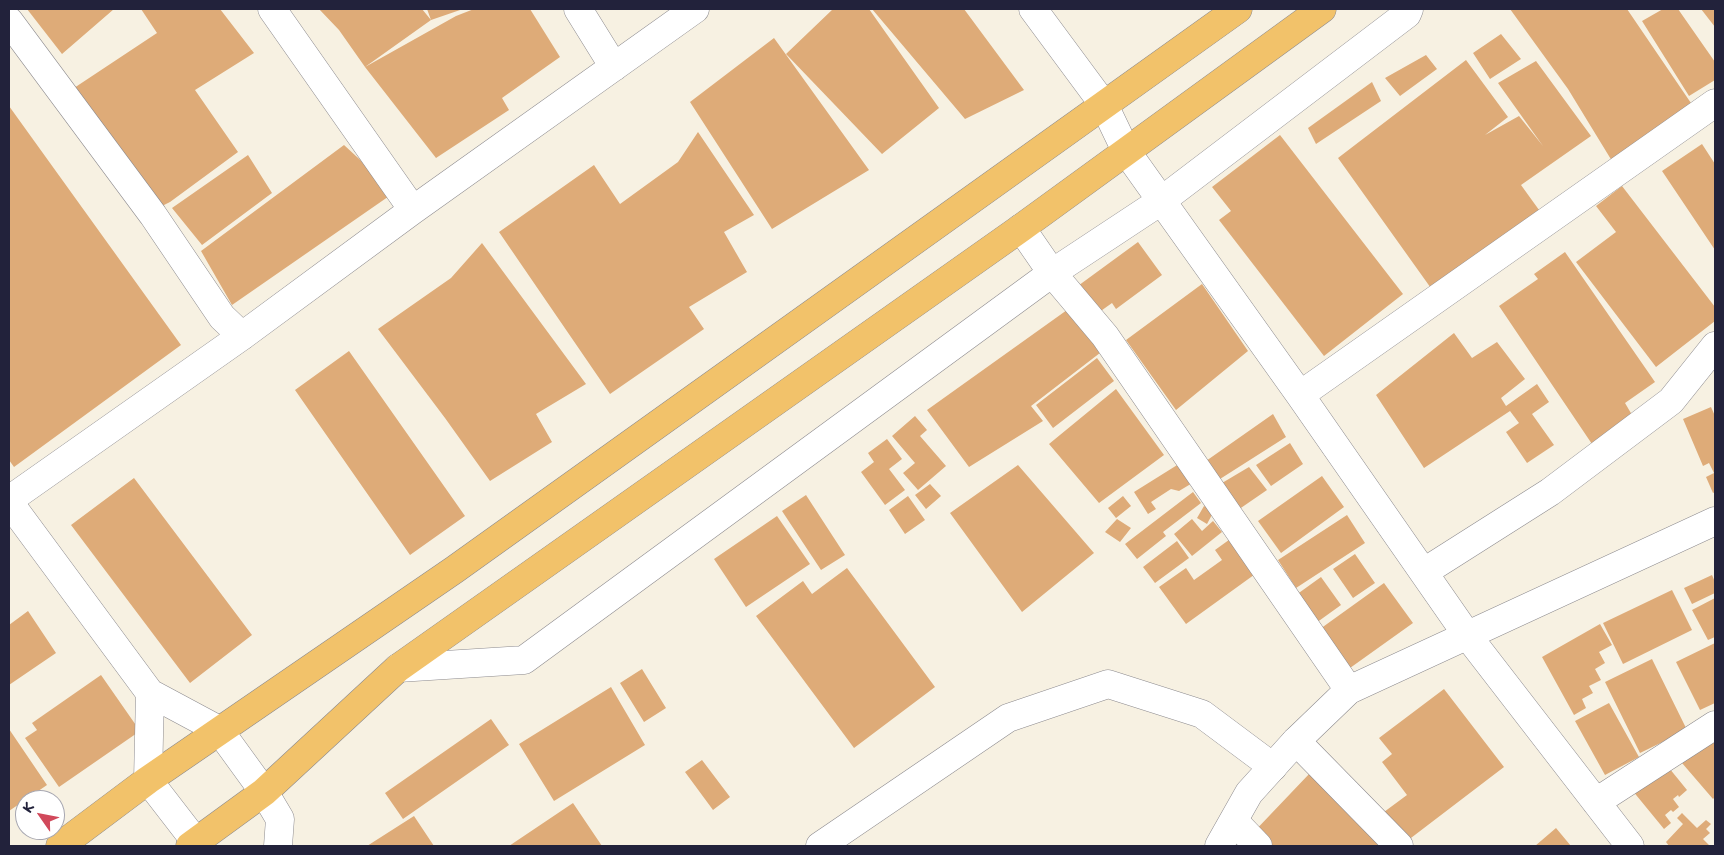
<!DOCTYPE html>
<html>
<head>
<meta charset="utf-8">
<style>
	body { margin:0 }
	#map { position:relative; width:1724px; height:855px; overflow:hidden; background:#f7f1e2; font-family:Mali,sans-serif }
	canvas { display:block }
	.frame { position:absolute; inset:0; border:10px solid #22223b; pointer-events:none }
	.north { position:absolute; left:15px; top:790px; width:50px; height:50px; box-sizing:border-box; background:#fff; border:1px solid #a7a7b1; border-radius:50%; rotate:303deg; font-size:14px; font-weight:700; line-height:20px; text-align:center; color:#22223b }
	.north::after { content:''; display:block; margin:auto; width:18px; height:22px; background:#d1495b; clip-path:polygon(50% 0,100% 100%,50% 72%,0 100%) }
</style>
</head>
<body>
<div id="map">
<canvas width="1724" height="855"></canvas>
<div class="frame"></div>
<div class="north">K</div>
</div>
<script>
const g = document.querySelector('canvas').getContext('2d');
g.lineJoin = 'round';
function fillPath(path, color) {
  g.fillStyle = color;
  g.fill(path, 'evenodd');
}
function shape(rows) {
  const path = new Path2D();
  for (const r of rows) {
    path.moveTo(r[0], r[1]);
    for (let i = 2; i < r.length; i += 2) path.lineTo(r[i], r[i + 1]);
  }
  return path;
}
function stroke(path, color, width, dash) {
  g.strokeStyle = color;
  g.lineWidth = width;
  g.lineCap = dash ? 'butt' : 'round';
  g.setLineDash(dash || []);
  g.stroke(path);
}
const building = shape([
	[27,9,114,9,62,54],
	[141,9,220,9,254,53,195,90,238,152,170,202,158,208,71,90,157,33],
	[319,9,422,9,431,20,365,67,339,30],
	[427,9,463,9,431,20],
	[474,9,530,9,560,57,502,98,509,110,436,158,365,67,456,16],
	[833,9,869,9,939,108,882,154,786,54],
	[872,9,964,9,1024,90,965,119],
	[1510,9,1627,9,1693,106,1612,161,1568,89],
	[1663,9,1678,9,1715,62,1715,80,1689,96,1642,21],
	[1701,9,1715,9,1715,27],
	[1501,34,1521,59,1490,79,1473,53],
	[774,38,869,170,772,229,690,102],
	[1426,55,1437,69,1400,96,1385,78],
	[1466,60,1508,117,1485,135,1519,116,1543,146,1498,83,1536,61,1591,136,1521,185,1547,221,1438,298,1338,158],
	[1372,82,1381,101,1316,144,1308,128],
	[9,106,181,345,14,467,9,460],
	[698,132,754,215,724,232,747,272,689,307,704,329,610,394,499,232,594,165,620,204,678,162],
	[1280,135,1403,294,1324,356,1219,220,1231,211,1212,187],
	[1702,144,1715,164,1715,250,1662,171],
	[344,145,395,192,232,305,201,251],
	[248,155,272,193,202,245,172,208],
	[1622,186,1715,307,1715,321,1656,367,1576,262,1616,232,1596,206],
	[1138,242,1162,275,1116,309,1112,303,1091,318,1071,291],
	[482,243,586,384,536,414,552,442,490,481,445,418,378,329,451,278],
	[1565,252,1655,382,1625,403,1635,420,1594,447,1499,306,1538,279,1534,274],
	[1202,284,1248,351,1176,410,1126,340],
	[1074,305,1109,346,1031,406,1043,421,969,467,927,410],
	[1454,333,1472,358,1497,342,1525,379,1501,398,1506,406,1537,384,1549,402,1532,414,1554,445,1527,463,1506,432,1519,423,1510,411,1424,468,1376,395],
	[349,351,465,516,410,555,295,390],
	[1097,358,1114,381,1053,428,1036,405],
	[1116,389,1164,455,1099,503,1049,444],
	[1711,407,1715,416,1715,492,1713,493,1706,477,1714,473,1709,463,1703,466,1683,419],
	[1273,414,1286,437,1220,479,1206,461],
	[915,416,927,430,920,436,946,466,918,490,903,473,915,463,892,436],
	[887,439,902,459,889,469,905,490,885,505,861,472,874,462,868,453],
	[1290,443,1303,464,1271,486,1256,465],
	[1182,462,1194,482,1179,491,1171,489,1151,502,1156,509,1148,514,1134,492],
	[1018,465,1094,553,1022,612,950,513],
	[1249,467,1267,490,1235,512,1217,486],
	[1322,476,1344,507,1281,553,1258,521],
	[134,478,252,635,190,683,71,525],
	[930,484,941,496,926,509,915,495],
	[1193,492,1201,503,1163,532,1166,536,1137,559,1125,544],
	[806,495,845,555,821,570,782,511],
	[908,496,925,520,905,534,889,510],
	[1123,496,1131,506,1116,518,1108,508],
	[1204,506,1214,511,1207,524,1197,518],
	[1347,515,1365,543,1296,588,1278,560],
	[777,516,810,564,746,607,714,559],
	[1117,519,1131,528,1120,542,1105,532],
	[1192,519,1202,531,1213,521,1222,532,1192,556,1174,534],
	[1233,537,1258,572,1186,624,1159,587,1186,568,1194,580,1222,560,1215,550],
	[1177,541,1189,558,1155,583,1143,567],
	[1355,554,1375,583,1353,598,1333,569],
	[847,568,935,687,854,748,756,616,803,581,812,594],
	[1712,575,1715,582,1715,593,1692,604,1684,588],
	[1321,577,1341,605,1316,623,1296,595],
	[1384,583,1413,623,1350,668,1320,629],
	[1672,590,1692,630,1623,664,1603,623],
	[1715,598,1715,637,1708,640,1692,610],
	[28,611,56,653,9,685,9,625],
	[1600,624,1612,645,1599,652,1605,663,1595,669,1601,680,1589,686,1593,693,1582,699,1586,708,1574,715,1542,657],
	[1715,643,1715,703,1700,710,1676,662],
	[1652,659,1687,730,1640,753,1605,682],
	[642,669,666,708,644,722,620,683],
	[101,675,140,731,59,787,25,738,37,730,32,723],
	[611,687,645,745,554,801,519,744],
	[1444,689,1504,767,1407,841,1384,812,1407,795,1382,762,1392,754,1379,738],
	[1609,703,1639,757,1605,775,1575,721],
	[491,719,509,745,403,819,385,793],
	[9,729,47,785,9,811],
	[1715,739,1715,797,1713,799,1682,763],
	[702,760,730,797,713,810,685,772],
	[1665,763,1687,790,1679,797,1678,795,1673,799,1679,807,1673,812,1671,810,1665,815,1671,823,1664,829,1632,790],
	[1310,773,1387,846,1261,846,1250,836],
	[573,803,602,846,509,846],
	[1682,813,1697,828,1706,820,1711,824,1706,829,1710,833,1703,839,1710,846,1669,846,1666,842,1683,824,1677,818],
	[414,816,434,846,367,846],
	[1556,828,1571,846,1535,846]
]);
const minor = shape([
	[272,9,413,210],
	[578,9,614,67],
	[1033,9,1104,105,1126,151,1300,395,1467,635,1630,846],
	[9,21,153,215,222,317,242,336],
	[1021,228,1052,273,1105,336,1349,690],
	[1300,395,1715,103],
	[9,500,242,336,413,210,695,9],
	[1424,572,1550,492,1671,401,1715,346],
	[398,668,524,660,1052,273,1161,201,1407,14,1409,9],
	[1296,741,1399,846],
	[1596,802,1715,725],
	[1234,821,1258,846],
	[820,846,1008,718,1108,684,1202,714,1273,767]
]);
const tertiary = shape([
	[9,502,150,693,219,730,264,792,280,819,278,846],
	[150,693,148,780,199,846],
	[1219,846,1249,793,1296,741,1349,690,1715,521]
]);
const primary = shape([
	[60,846,148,780,454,570,1238,9],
	[190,846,264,792,398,668,1021,228,1322,9]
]);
fillPath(building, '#deab78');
stroke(minor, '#8c8a8e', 29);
stroke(tertiary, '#8c8a8e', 29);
stroke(primary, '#8c8a8e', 29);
stroke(minor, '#fff', 28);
stroke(tertiary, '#fff', 28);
stroke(primary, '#f2c26a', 28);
</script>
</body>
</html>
